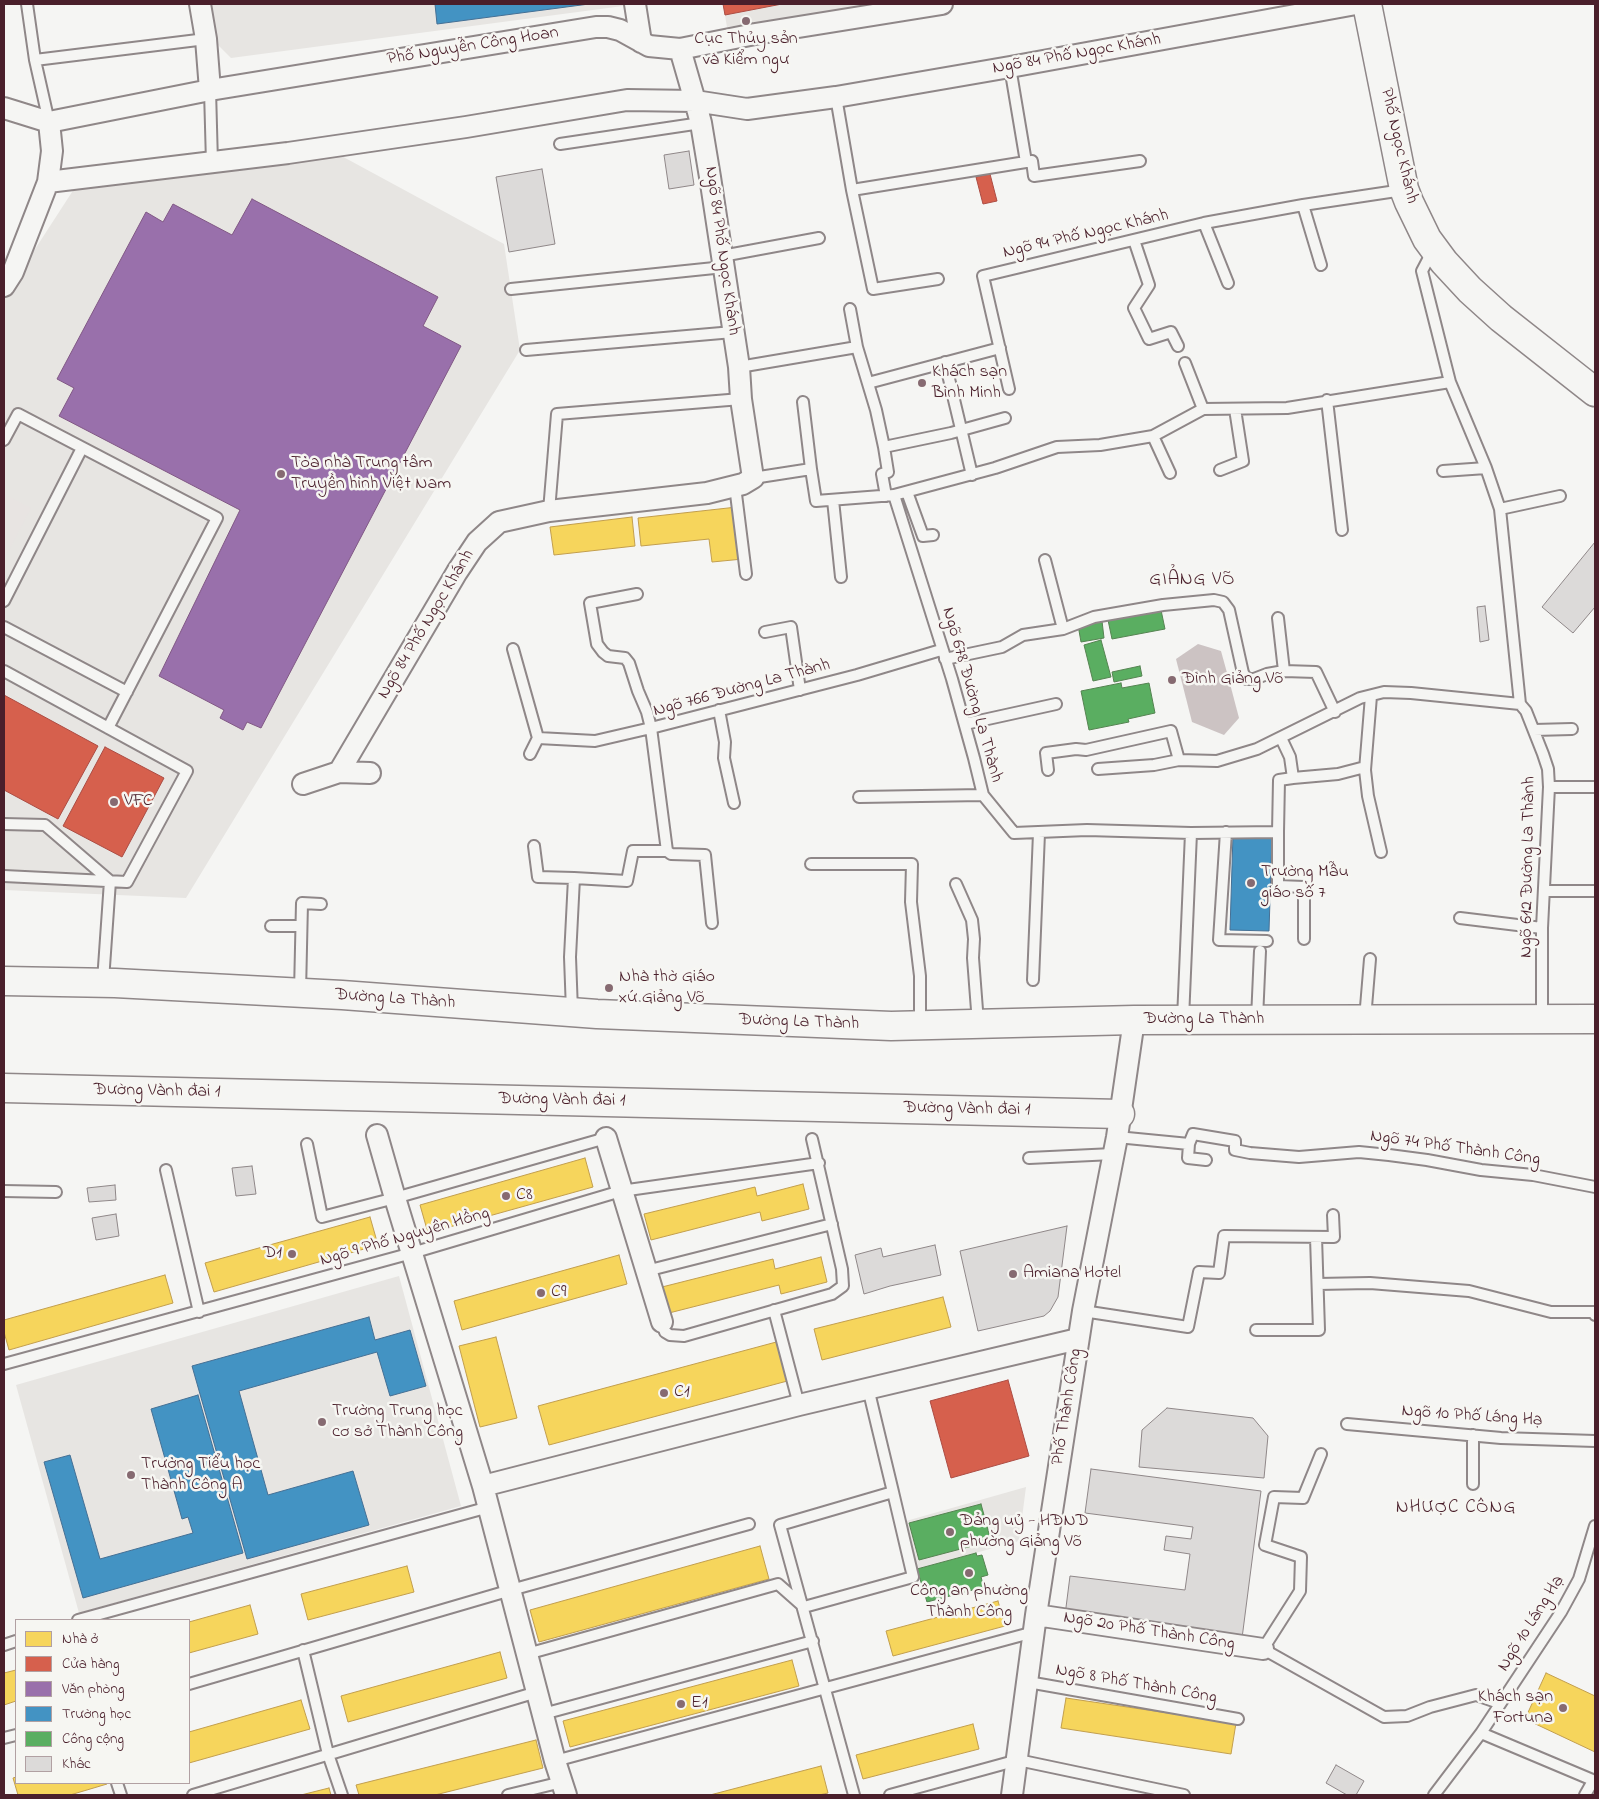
<!DOCTYPE html>
<html>
<head>
<meta charset="utf-8">
<style>
	body { margin:0 }
	#map { position:relative; width:1599px; height:1799px; overflow:hidden; background:#f5f5f3; font-family:"Indie Flower",sans-serif }
	canvas { display:block }
	.frame { position:absolute; inset:0; border:5px solid #4a1f2b; pointer-events:none }
	.legend { position:absolute; left:15px; top:1619px; width:175px; height:165px; box-sizing:border-box; background:#f6f6f2; border:1px solid #b1a0a2; margin:0; padding:6px 9px; list-style:none; font-size:15px; color:#4a1f2b }
	.legend li { display:flex; align-items:center; gap:10px; height:25px }
	.legend b { width:25px; border:1px solid #b1a0a2 }
</style>
</head>
<body>
<div id="map">
<canvas width="1599" height="1799"></canvas>
<div class="frame"></div>
<ul class="legend">
<li><b style="height:14px;background:#f6d55c"></b>Nhà ở</li>
<li><b style="height:14px;background:#d6604d"></b>Cửa hàng</li>
<li><b style="height:14px;background:#9970ab"></b>Văn phòng</li>
<li><b style="height:14px;background:#4393c3"></b>Trường học</li>
<li><b style="height:14px;background:#5aae61"></b>Công cộng</li>
<li><b style="height:14px;background:#dcdad9"></b>Khác</li>
</ul>
</div>
<script>
const g = document.querySelector('canvas').getContext('2d');
g.lineJoin = 'round';
function fillPath(path, color) {
  g.fillStyle = color;
  g.fill(path, 'evenodd');
}
function shape(rows) {
  const path = new Path2D();
  for (const r of rows) {
    path.moveTo(r[0], r[1]);
    for (let i = 2; i < r.length; i += 2) path.lineTo(r[i], r[i + 1]);
  }
  return path;
}
function stroke(path, color, width, dash) {
  g.strokeStyle = color;
  g.lineWidth = width;
  g.lineCap = dash ? 'butt' : 'round';
  g.setLineDash(dash || []);
  g.stroke(path);
}
function drawText(font, color, halo, rows, align = 'center') {
  g.font = font + ' "Indie Flower",sans-serif';
  g.lineWidth = 5;
  g.setLineDash([]);
  g.textBaseline = 'middle';
  g.strokeStyle = halo;
  g.fillStyle = color;
  for (const [text, x, y, turn = 0] of rows) {
    g.save();
    g.translate(x, y);
    g.rotate((+turn || 0) * Math.PI / 180);
    g.textAlign = isNaN(turn) ? turn : align;
    if (halo) g.strokeText(text, 0, 0);
    g.fillText(text, 0, 0);
    g.restore();
  }
}
const built = shape([
	[210,4,623,4,623,6,231,58,215,42],
	[723,4,873,4,727,27],
	[336,153,504,244,520,350,186,898,4,890,4,297,74,189],
	[399,1276,461,1506,79,1613,16,1385],
	[1026,1487,1019,1541,917,1569,906,1521]
]);
const green = shape([
	[4,494,31,508,4,560]
]);
const water = shape([
	[1198,644,1221,651,1229,680,1239,718,1224,735,1192,722,1176,659]
]);
const homes = shape([
	[737,507,743,559,712,562,709,539,641,546,638,518,737,507],
	[632,517,635,546,554,555,550,527,632,517],
	[585,1158,593,1187,428,1233,420,1205,585,1158],
	[803,1184,809,1209,762,1221,760,1212,651,1240,644,1214,755,1187,757,1196,803,1184],
	[370,1217,378,1245,214,1292,205,1263,370,1217],
	[619,1255,627,1284,462,1330,454,1301,619,1255],
	[821,1257,827,1282,781,1294,779,1285,669,1313,662,1287,773,1259,775,1269,821,1257],
	[165,1275,173,1303,9,1350,4,1332,4,1320,165,1275],
	[943,1297,951,1327,822,1360,814,1329,943,1297],
	[496,1337,517,1418,480,1427,459,1346,496,1337],
	[780,1341,791,1380,549,1445,538,1406,780,1341],
	[760,1546,769,1579,539,1642,530,1610,760,1546],
	[407,1566,414,1592,308,1620,301,1594,407,1566],
	[998,1601,1005,1626,893,1656,886,1631,998,1601],
	[250,1605,258,1634,189,1653,189,1622,250,1605],
	[500,1652,507,1678,348,1722,341,1696,500,1652],
	[792,1660,799,1686,570,1747,563,1721,792,1660],
	[16,1670,16,1701,4,1705,4,1673,16,1670],
	[1546,1673,1595,1696,1595,1752,1525,1719,1546,1673],
	[1066,1698,1236,1723,1231,1754,1061,1728,1066,1698],
	[301,1700,310,1729,189,1763,189,1732,301,1700],
	[973,1724,979,1749,863,1779,856,1755,973,1724],
	[536,1740,543,1768,435,1795,359,1795,356,1785,536,1740],
	[821,1766,828,1793,819,1795,710,1795,821,1766],
	[16,1777,16,1783,107,1783,107,1784,70,1795,18,1795,13,1778,16,1777],
	[329,1788,331,1795,301,1795,329,1788]
]);
const shops = shape([
	[723,4,782,4,725,15,723,4],
	[990,174,997,201,983,204,976,177,990,174],
	[4,695,98,746,58,819,4,790,4,695],
	[105,747,164,778,122,857,63,826,105,747],
	[1008,1380,1029,1456,951,1478,930,1401,1008,1380]
]);
const offices = shape([
	[252,199,438,297,423,326,461,346,261,728,247,722,243,730,220,718,224,710,159,676,240,510,59,416,74,388,57,379,146,212,163,222,173,204,232,235,252,199]
]);
const schools = shape([
	[435,4,589,4,437,24,435,4],
	[1233,835,1272,836,1269,931,1230,930,1233,835],
	[369,1317,375,1340,410,1330,426,1386,390,1396,377,1352,239,1391,268,1495,353,1471,369,1525,247,1559,192,1366,369,1317],
	[198,1395,243,1553,83,1598,44,1462,70,1455,100,1559,193,1533,188,1517,182,1519,151,1409,198,1395]
]);
const public = shape([
	[1161,610,1165,629,1112,639,1108,620,1161,610],
	[1102,621,1104,638,1081,642,1078,625,1102,621],
	[1101,640,1111,677,1093,681,1084,645,1101,640],
	[1140,666,1142,676,1114,682,1112,672,1140,666],
	[1121,683,1122,688,1149,683,1155,713,1128,719,1129,722,1089,730,1081,691,1121,683],
	[981,1504,991,1541,919,1560,909,1523,981,1504],
	[976,1553,977,1556,982,1555,988,1575,981,1577,984,1587,927,1602,917,1569,976,1553]
]);
const building = shape([
	[689,151,694,185,669,189,664,155,689,151],
	[542,169,555,244,509,252,496,177,542,169],
	[1595,542,1595,607,1573,633,1542,607,1595,542],
	[1485,606,1489,640,1480,642,1477,607,1485,606],
	[252,1166,256,1194,236,1196,232,1168,252,1166],
	[115,1185,116,1200,89,1202,87,1188,115,1185],
	[116,1214,119,1236,96,1240,92,1218,116,1214],
	[1067,1226,1058,1297,1050,1311,1044,1316,978,1331,960,1251,1067,1226],
	[935,1245,941,1275,890,1286,864,1294,855,1255,881,1248,883,1257,935,1245],
	[1167,1408,1253,1418,1268,1436,1264,1478,1139,1467,1142,1430,1167,1408],
	[1091,1469,1261,1491,1241,1646,1064,1623,1070,1576,1185,1590,1190,1554,1164,1550,1166,1536,1191,1539,1193,1527,1085,1513,1091,1469],
	[1336,1765,1364,1781,1356,1795,1347,1795,1326,1783,1336,1765]
]);
const lane = shape([
	[27,4,35,60,49,122],
	[35,60,206,39],
	[1010,67,1026,162],
	[210,90,212,163],
	[836,97,852,190,873,289,938,279],
	[560,144,701,123],
	[852,190,1032,161,1034,176,1140,161],
	[1303,205,1321,265],
	[1204,223,1228,283],
	[1134,240,1149,285,1134,308,1149,339,1171,332,1178,346],
	[1433,250,1422,271,1450,382,1486,468,1500,509,1520,704],
	[722,256,819,238],
	[511,289,724,267],
	[850,309,857,347,876,410,884,447,888,472,882,474,886,496],
	[526,350,733,332],
	[945,362,972,475],
	[1185,363,1203,409],
	[739,367,857,347],
	[868,383,1000,348],
	[1009,389,983,276,1204,223,1303,205,1403,190],
	[1327,400,1342,530],
	[803,402,811,469],
	[1153,436,1170,473],
	[4,440,18,414,217,518,108,728],
	[884,447,951,433,1005,418],
	[1220,470,1243,461,1235,409],
	[1443,471,1486,468],
	[753,478,811,469,816,501,894,495,995,468,1057,447,1100,445,1153,436,1203,409,1287,408,1450,382],
	[735,486,746,574],
	[907,492,923,536,933,535],
	[894,495,952,679,974,758,983,795,1014,833,1087,830,1191,833,1278,832,1279,780,1293,778,1290,757,1281,738],
	[833,500,841,577],
	[1500,509,1560,496],
	[549,511,557,414,741,399],
	[1045,560,1063,629],
	[4,601,82,448],
	[1278,618,1284,671],
	[4,627,127,692],
	[765,632,791,627,800,690],
	[513,649,538,738],
	[945,659,1002,647,1023,635,1063,629,1094,617,1163,605,1214,600,1223,602,1229,610,1243,673,1247,679,1254,679,1267,674,1284,671,1316,672,1335,712],
	[4,671,187,771,127,882,4,876],
	[1371,696,1365,770,1368,796,1381,852],
	[719,710,725,742,724,758,734,803],
	[965,724,1056,704],
	[1534,730,1572,729],
	[538,738,595,741,651,728,857,675,941,650],
	[530,754,538,738],
	[1098,769,1154,765,1179,760],
	[1048,770,1046,753,1076,749,1086,750,1171,731,1179,760,1217,761,1257,749,1360,698,1384,692,1411,693,1520,704,1526,711,1543,754,1548,769,1549,787,1542,928,1542,1019],
	[1293,778,1338,774,1365,767],
	[1549,787,1595,787],
	[859,797,983,795],
	[4,824,45,825,110,881,103,981],
	[1226,832,1219,940,1267,941],
	[1278,832,1278,886,1304,887,1304,939],
	[534,846,538,877,574,878],
	[667,851,671,854,705,855,712,923],
	[811,864,912,864,911,902,920,976,920,1024],
	[956,884,972,920,974,939,973,958,978,1023],
	[1544,891,1595,891],
	[1460,918,1542,928],
	[271,926,301,926],
	[1033,980,1039,833],
	[300,992,302,903,321,904],
	[572,1011,570,957,574,878,627,881,633,851,667,851,651,728,647,712,638,691,629,663,625,658,608,656,603,652,597,644,590,603,637,594],
	[1183,1019,1191,833],
	[1257,1019,1260,951],
	[1365,1019,1370,959],
	[1117,1137,1189,1144,1193,1134,1235,1141,1235,1150,1250,1153,1299,1157,1359,1152,1389,1155,1427,1160,1481,1170,1533,1175,1595,1187],
	[307,1144,322,1217,395,1198,606,1138],
	[1189,1144,1188,1158,1206,1160],
	[1029,1158,1113,1154],
	[166,1170,199,1312],
	[4,1191,56,1192],
	[646,1271,832,1224],
	[1318,1284,1370,1283,1469,1291,1551,1312,1595,1312,1595,1315],
	[774,1310,799,1405],
	[1083,1311,1188,1327,1199,1272,1219,1273,1224,1236,1334,1237,1333,1215],
	[662,1322,665,1332,670,1335,684,1336,832,1294,843,1286,842,1269,812,1139],
	[1256,1330,1319,1330,1316,1237],
	[4,1364,412,1253,621,1191,819,1163],
	[1347,1424,1501,1438,1595,1441],
	[1321,1454,1303,1498,1274,1497,1265,1545,1301,1557,1300,1591,1263,1649,1384,1717,1407,1716,1430,1707,1476,1695,1499,1703],
	[1473,1484,1473,1435],
	[78,1620,489,1507],
	[4,1645,16,1641],
	[303,1650,328,1754,342,1795],
	[527,1654,778,1584,804,1607,913,1577,893,1492],
	[1028,1682,1238,1719],
	[189,1684,511,1590,749,1524],
	[543,1714,813,1641],
	[1481,1733,1595,1781],
	[4,1738,16,1735],
	[555,1761,1034,1632],
	[117,1783,121,1795],
	[193,1795,537,1692],
	[508,1795,562,1782],
	[854,1795,780,1525,893,1492,868,1388],
	[890,1795,1018,1760,1184,1795],
	[1434,1795,1481,1733,1561,1612,1579,1579,1595,1526],
	[1585,1795,1593,1781]
]);
const street = shape([
	[200,4,206,39,210,90],
	[635,4,641,42],
	[4,108,49,122,210,90,596,27,608,27,620,30,649,46,680,49,755,34,942,4],
	[48,182,288,153,466,127,627,100,695,101,680,49],
	[4,286,13,272,48,182,52,151,49,122],
	[339,772,370,773],
	[303,784,339,772,457,572,477,542,499,522,549,511,707,493,743,484,753,478,741,399,739,367,710,177,701,123,695,101,747,109,836,97,1010,67,1356,4],
	[377,1135,395,1198,483,1486,555,1761,566,1795],
	[606,1138,662,1322],
	[483,1486,799,1405,1078,1339],
	[1036,1615,1263,1649],
	[1012,1795,1036,1615,1083,1311,1117,1137,1134,1020]
]);
const secondary = shape([
	[1367,4,1404,189,1409,202,1427,239,1444,262,1470,290,1501,318,1595,392],
	[4,981,115,983,342,995,597,1014,891,1026,1134,1020,1595,1019],
	[4,1088,1120,1114]
]);
const markers = [
	[746,21,5,"#866a71"],
	[922,383,5,"#866a71"],
	[281,474,5,"#866a71"],
	[1172,680,5,"#866a71"],
	[114,802,5,"#866a71"],
	[1251,883,5,"#866a71"],
	[609,988,5,"#866a71"],
	[506,1196,5,"#866a71"],
	[292,1254,5,"#866a71"],
	[1013,1274,5,"#866a71"],
	[541,1293,5,"#866a71"],
	[664,1393,5,"#866a71"],
	[322,1422,5,"#866a71"],
	[131,1475,5,"#866a71"],
	[950,1532,5,"#866a71"],
	[969,1573,5,"#866a71"],
	[681,1704,5,"#866a71"],
	[1563,1708,5,"#866a71"]
];
const poiNames = [
	["Cục Thủy sản",746,40,"center"],
	["và Kiểm ngư",746,61,"center"],
	["Khách sạn",932,373],
	["Bình Minh",932,394],
	["Tòa nhà Trung tâm",291,464],
	["Truyền hình Việt Nam",291,485],
	["Đình Giảng Võ",1182,680],
	["VFC",124,802],
	["Trường Mẫu",1261,873],
	["giáo số 7",1261,894],
	["Nhà thờ Giáo",619,978],
	["xứ Giảng Võ",619,999],
	["C8",516,1196],
	["D1",282,1254,"right"],
	["Amiana Hotel",1023,1274],
	["C9",551,1293],
	["C1",674,1393],
	["Trường Trung học",332,1412],
	["cơ sở Thành Công",332,1433],
	["Trường Tiểu học",141,1465],
	["Thành Công A",141,1486],
	["Đảng uỷ - HĐND",960,1522],
	["phường Giảng Võ",960,1543],
	["Công an phường",969,1592,"center"],
	["Thành Công",969,1613,"center"],
	["Khách sạn",1553,1698,"right"],
	["Fortuna",1553,1719,"right"],
	["E1",691,1704]
];
const streetNames = [
	["Phố Nguyễn Công Hoan",473,47,-9],
	["Ngõ 84 Phố Ngọc Khánh",1077,55,-10],
	["Phố Ngọc Khánh",1398,146,77],
	["Ngõ 94 Phố Ngọc Khánh",1086,235,-13],
	["Ngõ 84 Phố Ngọc Khánh",721,251,82],
	["Ngõ 84 Phố Ngọc Khánh",427,625,-59],
	["Ngõ 766 Đường La Thành",742,689,-15],
	["Ngõ 678 Đường La Thành",971,695,74],
	["Ngõ 612 Đường La Thành",1529,867,-89],
	["Đường La Thành",395,1000,4],
	["Đường La Thành",1204,1020],
	["Đường La Thành",799,1023,2],
	["Đường Vành đai 1",157,1092,1],
	["Đường Vành đai 1",562,1101,1],
	["Đường Vành đai 1",967,1110,1],
	["Ngõ 74 Phố Thành Công",1455,1149,8],
	["Ngõ 9 Phố Nguyên Hồng",405,1238,-16],
	["Phố Thành Công",1068,1407,-81],
	["Ngõ 10 Phố Láng Hạ",1472,1417,4],
	["Ngõ 10 Láng Hạ",1532,1624,-58],
	["Ngõ 20 Phố Thành Công",1149,1632,9],
	["Ngõ 8 Phố Thành Công",1136,1685,10]
];
const neighbourhoodNames = [
	["GIẢNG VÕ",1192,581],
	["NHƯỢC CÔNG",1456,1509]
];
fillPath(built, '#e7e5e2');
fillPath(green, '#e8e4e2');
fillPath(water, '#ccc3c3');
fillPath(homes, '#f6d55c');
stroke(homes, '#c29e4d', 1);
fillPath(shops, '#d6604d');
stroke(shops, '#ac4c43', 1);
fillPath(offices, '#9970ab');
stroke(offices, '#815885', 1);
fillPath(schools, '#4393c3');
stroke(schools, '#457095', 1);
fillPath(public, '#5aae61');
stroke(public, '#558351', 1);
fillPath(building, '#dcdad9');
stroke(building, '#8f8788', 1);
stroke(lane, '#8f8788', 14);
stroke(street, '#8f8788', 24);
stroke(secondary, '#8f8788', 31);
stroke(lane, '#f5f5f3', 10);
stroke(street, '#f5f5f3', 20);
stroke(secondary, '#f5f5f3', 28);
for (const [x, y, r, color] of markers) {
  const dot = new Path2D();
  dot.arc(x, y, r, 0, 2 * Math.PI);
  g.fillStyle = color;
  g.fill(dot);
  stroke(dot, '#f6f6f2', 2);
}
drawText('18px', '#4a1f2b', '#f6f6f2', poiNames, 'left');
drawText('18px', '#4a1f2b', '#f6f6f2', streetNames);
g.letterSpacing = '1px';
drawText('19px', '#4a1f2b', '#f6f6f2', neighbourhoodNames);
g.letterSpacing = '0px';
</script>
</body>
</html>
